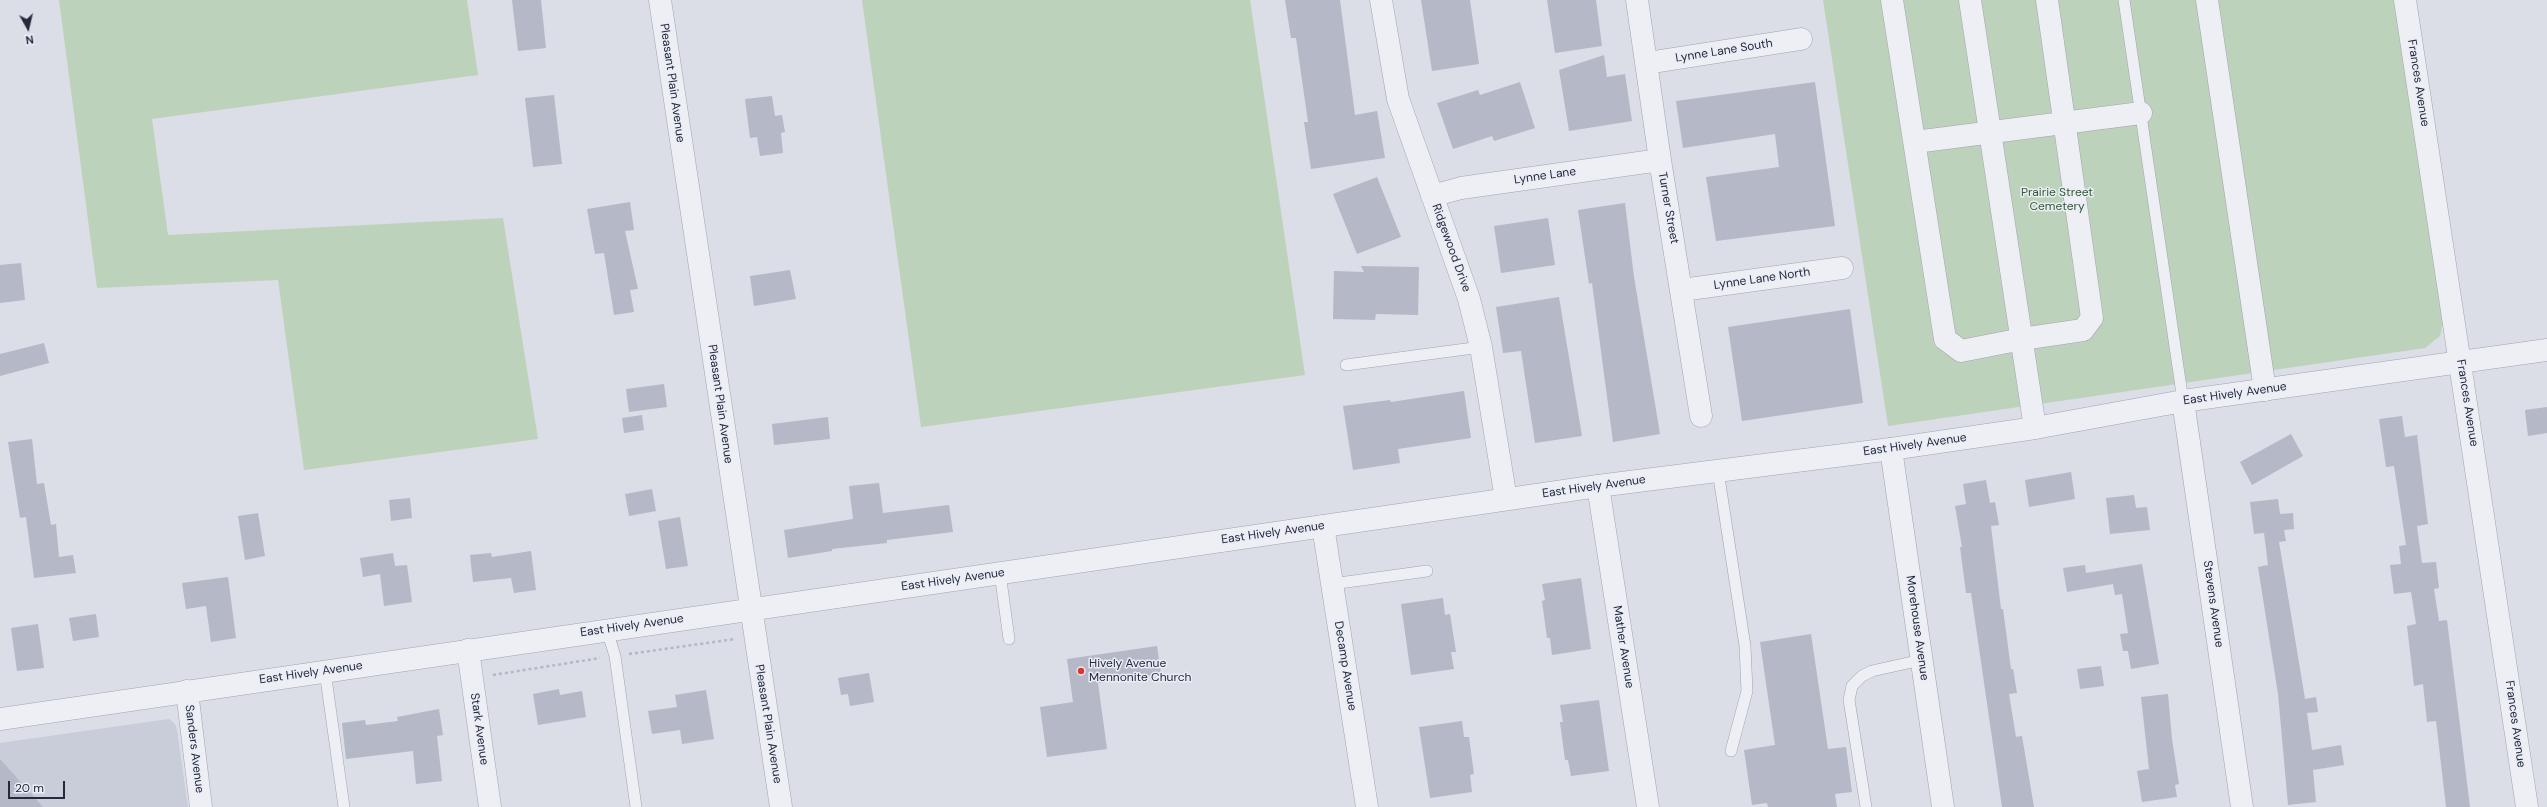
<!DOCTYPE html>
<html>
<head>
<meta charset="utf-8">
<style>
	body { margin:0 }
	#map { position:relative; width:2547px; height:807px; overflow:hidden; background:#dbdde7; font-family:"DM Sans",sans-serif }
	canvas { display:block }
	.north { position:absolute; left:8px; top:8px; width:40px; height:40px; -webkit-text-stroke:3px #eaedf5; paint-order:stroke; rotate:172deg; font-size:11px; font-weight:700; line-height:16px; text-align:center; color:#24293e }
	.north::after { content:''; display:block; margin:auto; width:14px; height:18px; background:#24293e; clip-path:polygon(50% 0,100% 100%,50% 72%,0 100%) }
	.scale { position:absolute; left:8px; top:781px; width:57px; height:18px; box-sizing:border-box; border:2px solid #24293e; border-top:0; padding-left:5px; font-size:12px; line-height:14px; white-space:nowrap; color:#24293e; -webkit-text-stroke:3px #eaedf5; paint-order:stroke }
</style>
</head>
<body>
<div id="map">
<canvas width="2547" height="807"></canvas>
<div class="north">N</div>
<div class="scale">20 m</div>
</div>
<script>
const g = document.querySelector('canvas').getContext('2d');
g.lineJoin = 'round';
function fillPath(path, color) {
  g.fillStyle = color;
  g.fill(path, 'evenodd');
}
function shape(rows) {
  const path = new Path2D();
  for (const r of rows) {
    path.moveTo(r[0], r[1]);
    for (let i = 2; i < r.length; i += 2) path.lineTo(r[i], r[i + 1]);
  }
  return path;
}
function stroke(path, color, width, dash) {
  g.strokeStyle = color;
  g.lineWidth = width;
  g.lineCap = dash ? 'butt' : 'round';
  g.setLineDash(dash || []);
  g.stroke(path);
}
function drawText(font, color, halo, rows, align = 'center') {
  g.font = font + ' "DM Sans",sans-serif';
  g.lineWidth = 3;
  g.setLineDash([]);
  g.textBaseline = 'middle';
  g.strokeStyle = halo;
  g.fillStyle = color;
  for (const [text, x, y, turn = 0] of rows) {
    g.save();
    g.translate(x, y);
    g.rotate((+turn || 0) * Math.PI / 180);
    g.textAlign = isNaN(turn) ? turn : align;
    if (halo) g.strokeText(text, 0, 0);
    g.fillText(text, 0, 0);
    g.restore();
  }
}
const built = shape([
	[169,719,175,724,177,730,188,807,0,807,0,743]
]);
const green = shape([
	[59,0,467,0,478,75,152,119,168,235,503,218,538,439,304,470,278,280,97,288],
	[862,0,1250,0,1305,375,921,427],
	[1823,0,2396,0,2444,318,2440,336,2425,348,1888,426]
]);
const building = shape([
	[512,0,541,0,546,48,518,51],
	[1285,0,1340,0,1355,115,1377,111,1385,158,1311,169,1304,122,1308,122,1296,38,1291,38],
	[1421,0,1470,0,1479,64,1432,71],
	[1547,0,1596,0,1602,46,1555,53],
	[1604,55,1607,77,1625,74,1632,121,1569,131,1559,70],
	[1520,82,1535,128,1494,141,1492,136,1453,149,1437,103,1478,90,1480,95],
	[1815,82,1835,226,1716,241,1706,177,1779,167,1775,134,1683,148,1676,101],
	[554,95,562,164,533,167,525,98],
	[772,96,775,116,782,115,785,132,781,133,783,153,760,156,757,137,750,138,745,99],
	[1377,177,1401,237,1357,254,1333,194],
	[630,202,634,230,625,231,638,289,630,290,634,312,614,315,604,253,595,254,587,209],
	[1625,203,1634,277,1660,434,1613,442,1592,283,1589,284,1578,210],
	[1548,218,1555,265,1501,273,1494,226],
	[21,263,25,300,0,303,0,265],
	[1361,266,1419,267,1418,315,1376,314,1375,320,1333,319,1334,271,1364,272],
	[790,270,796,299,754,306,750,276],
	[1559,297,1582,436,1535,443,1521,351,1503,353,1496,307],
	[1850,309,1863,403,1742,421,1728,327],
	[44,343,49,363,0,376,0,354],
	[664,384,667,407,629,412,626,389],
	[1464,391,1471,438,1398,449,1400,463,1353,470,1343,406,1390,400,1391,402],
	[2547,407,2547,433,2528,436,2525,410],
	[642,415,644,430,624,433,622,418],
	[2402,416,2405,437,2417,435,2428,524,2417,526,2422,563,2436,562,2439,588,2434,589,2439,621,2447,620,2470,807,2446,807,2436,721,2427,722,2423,684,2414,686,2407,626,2416,624,2411,592,2394,594,2390,565,2401,564,2399,546,2406,545,2394,466,2386,467,2379,419],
	[828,417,830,439,774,445,772,424],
	[2291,434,2303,456,2252,485,2240,462],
	[32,439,37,484,44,483,51,525,56,524,59,557,73,555,76,573,34,578,26,517,20,518,8,442],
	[2071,472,2075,499,2029,507,2025,480],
	[1986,480,1990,503,1995,502,1999,525,1991,526,2001,609,2003,609,2011,669,2013,669,2017,693,2009,694,2016,737,2022,736,2034,807,2002,807,1971,593,1966,593,1960,547,1962,547,1955,506,1966,504,1963,484],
	[879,483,883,513,949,505,953,532,887,540,887,543,832,549,832,551,788,558,784,530,853,519,849,486],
	[652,489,656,511,629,516,625,494],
	[2134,495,2136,508,2147,507,2150,530,2110,534,2106,498],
	[410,498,412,518,391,521,389,500],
	[2278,499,2280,514,2293,513,2294,529,2284,530,2286,541,2279,542,2305,699,2316,697,2318,712,2307,713,2312,750,2341,745,2344,765,2313,770,2316,802,2288,805,2278,694,2258,567,2268,565,2264,533,2254,534,2250,502],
	[258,513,265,556,245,560,238,516],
	[680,517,688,566,666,569,658,521],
	[531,551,536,590,514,593,511,578,473,582,470,555,491,553,492,557],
	[393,553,395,566,407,565,412,602,384,606,380,574,363,577,360,558],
	[2142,564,2159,664,2131,669,2128,651,2123,651,2120,634,2128,633,2122,594,2115,595,2113,584,2067,592,2063,568,2085,565,2086,573],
	[228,577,236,638,211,642,206,606,186,609,182,583],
	[1581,578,1591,649,1552,655,1550,638,1547,638,1542,601,1545,600,1542,584],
	[1443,598,1445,615,1450,614,1456,652,1451,652,1454,669,1411,675,1401,604],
	[96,614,99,637,73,641,69,618],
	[38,624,44,668,17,671,11,628],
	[1811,634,1828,749,1846,747,1852,792,1835,794,1837,807,1768,807,1767,803,1752,805,1744,750,1775,745,1760,642],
	[1157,646,1161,674,1098,683,1107,749,1047,757,1040,707,1073,702,1067,659],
	[2101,666,2104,686,2080,689,2077,669],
	[869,673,874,702,850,706,848,694,841,695,838,678],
	[559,689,560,695,582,691,586,717,538,725,533,694],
	[706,690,714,739,682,744,680,730,652,734,648,711,677,707,675,695],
	[2168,694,2172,739,2179,784,2175,785,2177,797,2142,802,2137,771,2149,769,2141,697],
	[1599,700,1609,771,1571,776,1568,760,1565,760,1560,722,1563,722,1560,705],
	[439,709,443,735,437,736,442,781,416,784,413,751,346,759,342,723,365,720,366,725,398,721,397,717],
	[1462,721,1464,737,1469,737,1474,774,1470,775,1472,792,1430,798,1419,727],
	[0,759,43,807,0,807]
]);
const path = shape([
	[629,654,735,639],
	[493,675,600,658]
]);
const service = shape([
	[2124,0,2183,401],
	[1346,365,1481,347],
	[1718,471,1745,646,1747,691,1731,751],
	[1000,573,1009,639],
	[1332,584,1427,571],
	[607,630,615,656,636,807],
	[325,671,344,807],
	[1866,807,1849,700,1852,686,1862,676,1872,671,1921,660]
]);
const minor = shape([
	[1381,0,1398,99,1469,299,1481,347,1506,499],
	[1637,0,1660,160,1701,416],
	[1892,0,1945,339,1961,351,2022,339,2083,330,2092,318,2047,0],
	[1970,0,2035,428],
	[2207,0,2265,390],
	[2405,0,2527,807],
	[1647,63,1801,39],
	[1915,142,2141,113],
	[1432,196,1461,188,1660,160],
	[1682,290,1842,268],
	[2183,401,2242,807],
	[1891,449,1943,807],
	[1598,486,1648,807],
	[1323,526,1367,807],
	[468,650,490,807],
	[187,691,201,807]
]);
const tertiary = shape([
	[660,0,781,807],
	[0,719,1598,486,1891,449,2035,428,2183,401,2547,350]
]);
const markers = [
	[1081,671,4,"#db3631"]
];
const streetNames = [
	["Lynne Lane South",1724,51,-9],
	["Pleasant Plain Avenue",672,83,82],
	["Frances Avenue",2418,83,81],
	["Lynne Lane",1545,176,-8],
	["Turner Street",1668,208,80],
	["Ridgewood Drive",1451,248,70],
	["Lynne Lane North",1762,279,-8],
	["East Hively Avenue",2235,394,-8],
	["Frances Avenue",2467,403,81],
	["Pleasant Plain Avenue",720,404,82],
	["East Hively Avenue",1915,445,-8],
	["East Hively Avenue",1594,487,-8],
	["East Hively Avenue",1273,533,-8],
	["East Hively Avenue",953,580,-8],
	["Stevens Avenue",2213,604,82],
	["East Hively Avenue",632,626,-8],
	["Morehouse Avenue",1917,628,82],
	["Mather Avenue",1623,647,81],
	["Decamp Avenue",1345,666,81],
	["East Hively Avenue",311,673,-8],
	["Pleasant Plain Avenue",768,724,81],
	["Frances Avenue",2515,724,82],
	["Stark Avenue",479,729,82],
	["Sanders Avenue",194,749,83]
];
const parkNames = [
	["Prairie Street",2057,193],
	["Cemetery",2057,207]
];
const poiNames = [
	["Hively Avenue",1089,664],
	["Mennonite Church",1089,678]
];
fillPath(built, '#c9ccd9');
fillPath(green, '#bdd2bb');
fillPath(building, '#b5b8c7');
stroke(service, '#a0a3b1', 12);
stroke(minor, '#a0a3b1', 23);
stroke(tertiary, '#a0a3b1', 23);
stroke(path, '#b5b8c2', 2.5, [3, 3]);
stroke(service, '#eeeff5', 11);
stroke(minor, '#eeeff5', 22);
stroke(tertiary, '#eeeff5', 22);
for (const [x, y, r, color] of markers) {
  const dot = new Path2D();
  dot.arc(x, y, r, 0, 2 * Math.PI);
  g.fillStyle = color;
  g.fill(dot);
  stroke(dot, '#eaedf5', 1.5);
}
drawText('12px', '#24293e', '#eaedf5', streetNames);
drawText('12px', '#305b30', '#eaedf5', parkNames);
drawText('12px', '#24293e', '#eaedf5', poiNames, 'left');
</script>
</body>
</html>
